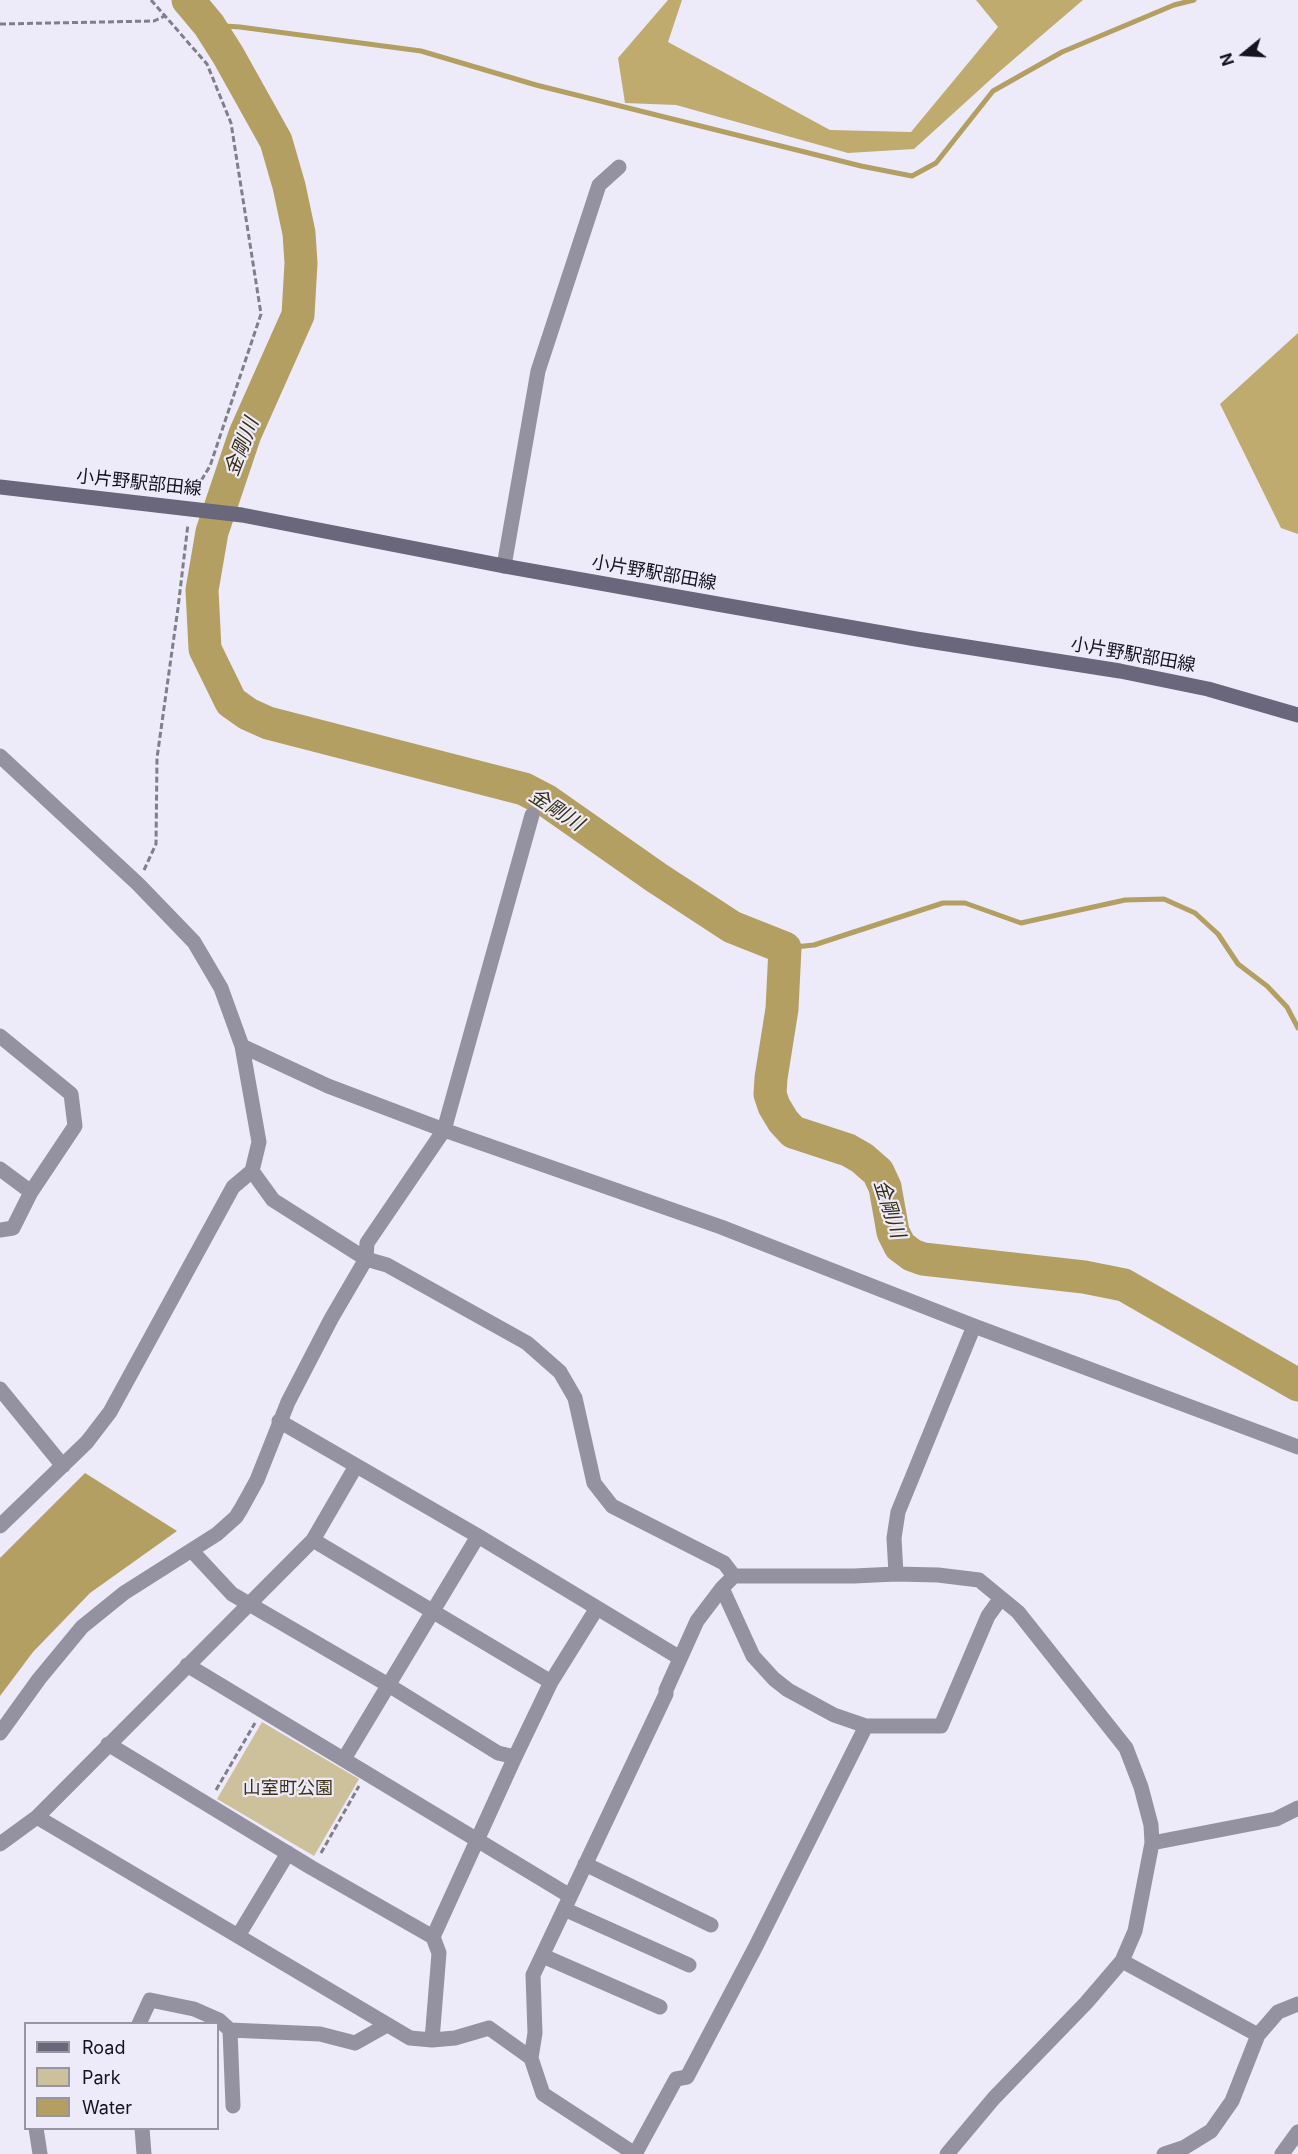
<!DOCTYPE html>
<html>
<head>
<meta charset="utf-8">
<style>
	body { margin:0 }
	#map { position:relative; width:1298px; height:2154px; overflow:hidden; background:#edebfa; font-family:Inter,sans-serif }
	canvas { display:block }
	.legend { position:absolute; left:24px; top:2022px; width:195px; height:108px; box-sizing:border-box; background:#edebfa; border:2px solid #9795a2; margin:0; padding:8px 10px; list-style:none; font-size:18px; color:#16131f }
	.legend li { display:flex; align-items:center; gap:12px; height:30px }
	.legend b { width:30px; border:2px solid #9795a2 }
	.north { position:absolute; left:1214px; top:24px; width:60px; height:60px; -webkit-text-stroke:4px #edebfa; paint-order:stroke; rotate:252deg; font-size:16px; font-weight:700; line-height:24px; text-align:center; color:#16131f }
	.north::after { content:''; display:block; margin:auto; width:21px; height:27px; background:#16131f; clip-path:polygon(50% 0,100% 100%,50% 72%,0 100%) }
</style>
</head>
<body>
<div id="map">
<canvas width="1298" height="2154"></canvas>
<ul class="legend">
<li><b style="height:8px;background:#6a667b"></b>Road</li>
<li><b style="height:16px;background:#cdc19c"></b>Park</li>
<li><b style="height:16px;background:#b39f62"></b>Water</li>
</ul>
<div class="north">N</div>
</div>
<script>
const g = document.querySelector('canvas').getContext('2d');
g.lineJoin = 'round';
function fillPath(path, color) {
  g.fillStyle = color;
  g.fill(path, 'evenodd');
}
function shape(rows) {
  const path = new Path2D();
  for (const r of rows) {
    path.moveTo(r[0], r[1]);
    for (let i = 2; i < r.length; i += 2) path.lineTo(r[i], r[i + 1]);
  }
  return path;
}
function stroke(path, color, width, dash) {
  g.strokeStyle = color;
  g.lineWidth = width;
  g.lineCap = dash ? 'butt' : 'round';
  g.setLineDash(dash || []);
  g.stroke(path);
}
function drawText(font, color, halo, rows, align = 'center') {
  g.font = font + ' Inter,"Noto Sans JP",sans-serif';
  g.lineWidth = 4.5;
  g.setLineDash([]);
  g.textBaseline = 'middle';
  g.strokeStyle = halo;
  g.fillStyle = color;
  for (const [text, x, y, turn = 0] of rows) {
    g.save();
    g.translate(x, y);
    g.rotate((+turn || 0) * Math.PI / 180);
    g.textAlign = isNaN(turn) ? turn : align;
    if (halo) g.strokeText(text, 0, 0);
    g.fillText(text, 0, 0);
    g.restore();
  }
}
const green = shape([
	[262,1722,359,1779,314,1856,217,1799]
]);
const forest = shape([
	[668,0,682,0,668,42,830,130,911,132,998,27,976,0,1083,0,1000,71,914,149,848,153,676,105,625,103,618,58],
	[1298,333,1298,534,1281,528,1220,404]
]);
const water = shape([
	[85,1473,177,1531,90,1593,33,1652,0,1696,0,1558]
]);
const stream = shape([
	[209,25,240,27,421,51,536,85,861,166,912,176,936,163,993,91,1062,52,1174,5,1194,0],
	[785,948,814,945,943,903,965,903,1021,923,1125,900,1164,899,1195,913,1218,934,1238,964,1267,986,1287,1007,1298,1028]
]);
const river = shape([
	[188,0,209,25,228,55,276,141,289,186,299,233,301,263,298,315,245,434,212,532,202,590,205,649,231,702,248,714,268,723,524,789,547,801,657,878,732,927,785,948,782,1009,771,1078,770,1094,774,1106,783,1121,793,1132,848,1150,862,1158,878,1172,885,1187,893,1232,900,1246,912,1255,923,1259,1084,1277,1124,1285,1298,1385]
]);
const path = shape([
	[151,0,207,64,231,123,261,314,210,466,193,494],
	[0,24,154,21,165,16],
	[144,870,156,844,157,758,178,608,188,524],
	[216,1790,255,1723],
	[321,1853,359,1786]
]);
const minor = shape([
	[504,566,538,371,599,185,619,167],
	[0,756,138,884,194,942,221,988,242,1046,259,1142,252,1171,233,1187,110,1412,87,1442,0,1526],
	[0,1036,71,1094,75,1126,31,1192,13,1228,0,1230],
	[242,1046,328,1086,444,1130,721,1227,974,1326,1298,1447],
	[0,1169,31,1192],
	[252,1171,273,1200,366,1259,387,1265,527,1343,560,1372,575,1398,594,1483,612,1506,724,1563,734,1576],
	[0,1389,63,1466],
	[279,1421,478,1536,680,1658],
	[313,1540,551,1682],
	[192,1551,232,1594,390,1686,498,1753,515,1757],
	[896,1574,894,1538,898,1512,974,1326],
	[722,1588,753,1656,774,1679,788,1690,834,1715,866,1726],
	[187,1665,570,1896],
	[0,1733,39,1679,82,1627,124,1593,217,1534,236,1517,241,1509,257,1480,288,1402,331,1319,366,1259,367,1243,444,1130,532,815],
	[108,1744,312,1868,433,1937,439,1953,432,2040,455,2038,489,2028,531,2058],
	[344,1759,478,1536],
	[37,1817,410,2038,432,2040],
	[1152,1843,1276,1819,1298,1808],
	[0,1844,37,1817,313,1540,356,1466],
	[585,1864,711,1925],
	[564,1909,689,1965],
	[238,1936,288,1853],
	[433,1937,515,1757,551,1682,597,1608],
	[543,1956,660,2007],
	[1122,1961,1258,2035],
	[139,2024,150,2000,194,2009,219,2020,230,2030,320,2034,355,2043,387,2025],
	[230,2030,233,2106],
	[36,2128,40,2154],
	[142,2128,144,2154],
	[635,2154,543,2094,531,2058,535,2033,533,1975,666,1694,666,1690,697,1621,722,1588,734,1576,854,1576,896,1574,938,1575,979,1580,1018,1612,1126,1748,1141,1787,1151,1825,1152,1843,1135,1931,1122,1961,1086,2003,994,2098,947,2154],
	[635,2154,676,2079,687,2077,756,1946,866,1726,941,1726,988,1616,1001,1598],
	[1164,2154,1185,2147,1211,2131,1232,2101,1258,2035,1278,2012,1298,2004],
	[1282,2154,1298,2132]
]);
const secondary = shape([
	[0,487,242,515,504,566,723,605,916,639,1120,671,1208,689,1298,715]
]);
const streetNames = [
	["小片野駅部田線",139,483,6],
	["小片野駅部田線",654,573,10],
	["小片野駅部田線",1133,655,10]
];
const parkNames = [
	["山室町公園",288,1789]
];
const waterNames = [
	["金剛川",242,447,-69],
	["金剛川",556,810,33],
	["金剛川",889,1209,72]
];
fillPath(green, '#cdc19c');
fillPath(forest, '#bfab6e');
fillPath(water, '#b39f62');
stroke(stream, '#b39f62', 5);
stroke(river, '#b39f62', 33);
stroke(path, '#807e8b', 3, [6, 3]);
stroke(minor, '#9491a1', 15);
stroke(secondary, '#6a667b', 15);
drawText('18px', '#16131f', '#edebfa', streetNames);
drawText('18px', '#3a3115', '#edebfa', parkNames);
drawText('italic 20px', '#372d11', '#edebfa', waterNames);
</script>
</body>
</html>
